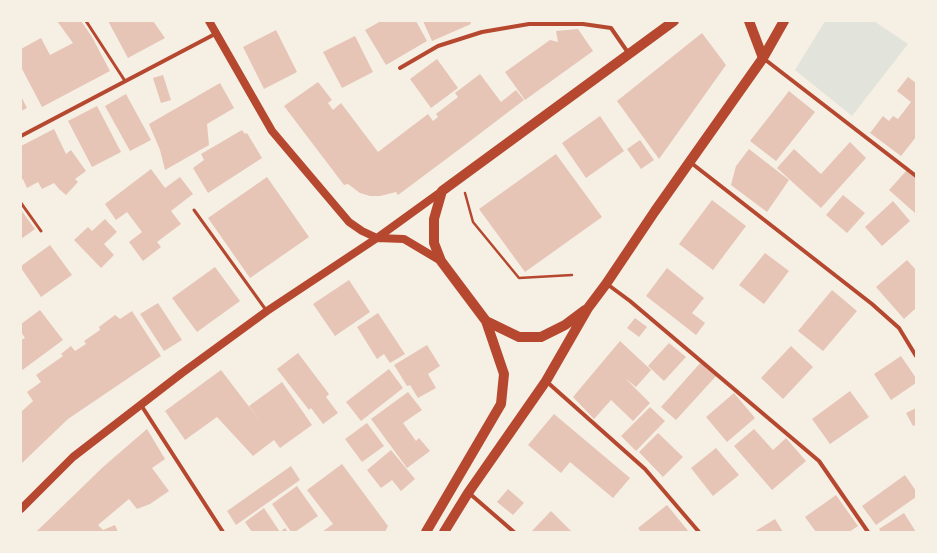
<!DOCTYPE html>
<html>
<head>
<meta charset="utf-8">
<style>
	body { margin:0 }
	#map { position:relative; width:937px; height:553px; overflow:hidden; background:#f6efe4; font-family:"Sofia Sans Condensed",sans-serif }
	canvas { display:block }
	.frame { position:absolute; inset:0; border:22px solid #f6efe4; pointer-events:none }
</style>
</head>
<body>
<div id="map">
<canvas width="937" height="553"></canvas>
<div class="frame"></div>
</div>
<script>
const g = document.querySelector('canvas').getContext('2d');
g.lineJoin = 'round';
function fillPath(path, color) {
  g.fillStyle = color;
  g.fill(path, 'evenodd');
}
function shape(rows) {
  const path = new Path2D();
  for (const r of rows) {
    path.moveTo(r[0], r[1]);
    for (let i = 2; i < r.length; i += 2) path.lineTo(r[i], r[i + 1]);
  }
  return path;
}
function stroke(path, color, width, dash) {
  g.strokeStyle = color;
  g.lineWidth = width;
  g.lineCap = dash ? 'butt' : 'round';
  g.setLineDash(dash || []);
  g.stroke(path);
}
const green = shape([
	[825,21,874,21,908,44,852,116,795,70]
]);
const building = shape([
	[57,21,81,21,92,37,110,71,42,107,21,67,21,49,41,38,50,55,73,43],
	[108,21,153,21,165,38,128,58],
	[381,21,416,21,427,41,386,65,365,30],
	[423,21,470,21,471,24,432,41],
	[578,29,593,51,525,100,505,72,550,40,558,42,556,31],
	[276,30,297,72,264,89,243,47],
	[702,33,726,65,659,159,617,101],
	[355,36,373,72,342,88,323,52],
	[437,59,458,88,431,108,410,79],
	[480,74,501,102,516,90,524,100,461,148,398,195,396,192,380,196,370,196,360,193,348,184,344,185,284,106,318,82,332,100,328,103,333,110,341,103,378,152,428,114,433,121,438,117,436,114,458,97,455,93],
	[163,75,171,100,161,103,153,78],
	[908,77,916,83,916,137,901,156,870,133,883,116,889,121,893,116,898,119,911,102,897,91],
	[220,83,234,108,207,124,209,145,165,170,160,150,149,124],
	[789,91,815,112,776,161,750,141],
	[126,94,151,140,130,151,105,106],
	[21,96,27,108,21,111],
	[97,106,121,152,92,167,68,121],
	[600,116,624,151,586,178,562,143],
	[54,129,66,154,71,150,86,171,75,179,78,182,66,195,60,190,54,183,42,189,38,182,27,188,23,179,21,180,21,146],
	[242,130,245,134,247,133,262,158,208,193,193,168,204,160,201,154],
	[640,140,654,160,641,169,627,149],
	[850,142,866,158,821,208,777,168,794,149,821,174],
	[749,149,789,180,767,212,731,185,736,166],
	[556,154,602,217,525,272,479,209],
	[151,169,165,188,180,177,193,194,171,211,181,224,157,242,161,247,143,261,129,242,142,232,127,212,116,220,105,204],
	[907,170,916,178,916,211,915,213,889,190],
	[267,177,309,237,250,278,208,218],
	[843,195,865,213,847,233,826,215],
	[712,200,746,226,713,270,679,244],
	[893,201,910,221,882,246,865,227],
	[21,210,35,229,21,239],
	[105,219,117,232,104,244,114,255,101,268,74,240,88,227,92,231],
	[50,245,72,275,41,297,21,268,21,266],
	[765,253,789,271,764,304,739,285],
	[907,260,916,270,916,308,904,319,876,287],
	[215,267,240,301,197,332,172,298],
	[667,268,704,298,692,313,705,323,696,335,646,296],
	[349,280,370,312,335,336,313,304],
	[832,290,857,311,823,351,798,331],
	[158,303,182,340,164,351,140,314],
	[40,310,63,340,21,371,21,340,25,338,21,332,21,324],
	[132,311,161,356,68,419,21,464,21,412,33,401,27,392,41,382,36,375,63,356,61,354,71,346,75,351,86,344,84,341,100,330,99,327,115,315,120,319],
	[378,313,405,354,390,363,384,354,377,359,357,327],
	[635,318,647,327,639,337,627,328],
	[620,341,651,370,636,387,625,378,650,403,633,421,611,400,594,419,573,397],
	[669,343,686,357,664,381,648,366],
	[427,345,440,366,428,374,436,388,418,398,410,385,407,386,394,365],
	[791,346,813,367,783,399,761,378],
	[298,353,329,394,326,397,338,413,323,424,311,408,309,410,277,369],
	[901,356,916,378,916,383,891,400,874,374],
	[702,361,717,375,676,420,661,407],
	[389,369,403,388,361,421,346,402],
	[221,370,260,421,249,406,282,382,312,425,280,448,274,440,253,456,217,417,185,440,165,411],
	[850,391,869,417,830,444,812,419],
	[408,392,422,410,403,423,416,441,419,438,430,451,407,468,371,419],
	[734,393,755,418,727,442,706,417],
	[650,407,665,421,636,451,621,436],
	[916,408,916,425,913,426,906,413],
	[554,414,630,478,613,498,570,462,561,473,528,445],
	[367,423,384,446,362,462,345,439],
	[147,429,165,459,152,468,169,491,150,504,137,509,129,499,98,525,103,530,115,525,118,532,36,532,103,467],
	[754,429,773,450,786,438,806,461,772,490,734,446],
	[658,433,683,457,663,477,639,452],
	[716,448,739,475,713,496,691,468],
	[391,450,415,479,401,491,392,480,381,488,367,470],
	[342,464,388,526,385,532,322,532,333,524,307,490],
	[291,466,300,480,236,525,227,511],
	[905,475,916,491,916,497,876,525,862,506],
	[297,486,318,516,295,532,291,532,272,504],
	[508,489,524,503,513,515,497,502],
	[836,495,858,526,849,532,816,532,805,517],
	[667,505,689,532,641,532,638,528],
	[264,508,280,532,285,528,288,532,252,532,245,522],
	[551,511,572,532,531,532],
	[904,513,916,532,881,532,879,529],
	[775,519,783,532,754,532]
]);
const path = shape([
	[465,193,473,222,519,278,572,275]
]);
const service = shape([
	[86,21,125,81],
	[21,203,41,231],
	[194,210,266,310]
]);
const minor = shape([
	[763,58,916,176],
	[400,68,438,46,482,32,529,24,583,24,611,28,629,54],
	[21,136,215,34],
	[690,162,872,304,899,328,916,356],
	[607,284,630,301,819,461,868,532],
	[546,381,645,469,699,532],
	[141,405,223,532],
	[469,493,514,532]
]);
const secondary = shape([
	[209,21,272,131,349,222,362,231,377,238,404,239,441,261],
	[21,509,73,457,182,373,267,311,377,238,442,191]
]);
const primary = shape([
	[749,21,763,58],
	[486,321,519,337,541,337,565,325,585,310],
	[426,532,501,404,504,374,486,321,441,261,434,243,434,219,442,191,674,21],
	[444,532,468,493,546,381,588,308,606,284,655,211,763,58,784,21]
]);
fillPath(green, '#e2e4dc');
fillPath(building, '#e6c5b7');
stroke(path, '#b5482f', 2.5);
stroke(service, '#b5482f', 3);
stroke(minor, '#b5482f', 4);
stroke(secondary, '#b5482f', 8);
stroke(primary, '#b5482f', 10);
</script>
</body>
</html>
